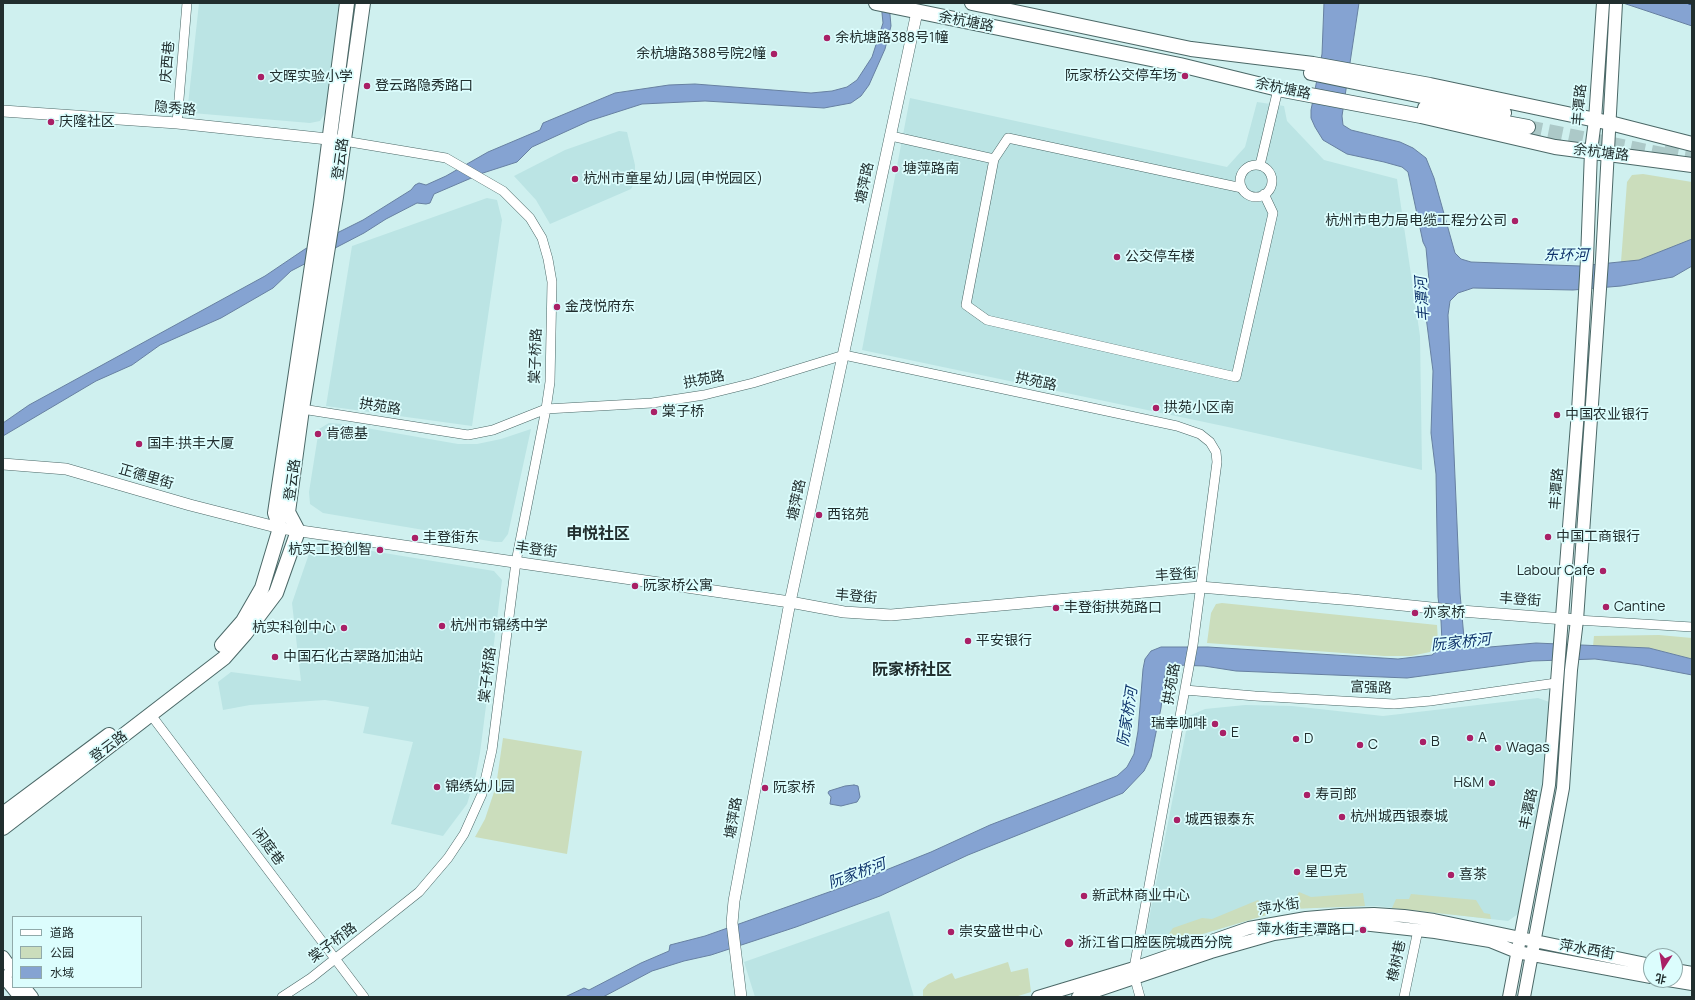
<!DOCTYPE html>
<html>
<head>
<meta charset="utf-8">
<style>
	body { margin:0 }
	#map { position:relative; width:1695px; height:1000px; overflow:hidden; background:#cff0ef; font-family:Manrope,"Noto Sans SC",sans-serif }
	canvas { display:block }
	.frame { position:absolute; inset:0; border:4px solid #212e2e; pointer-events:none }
	.legend { position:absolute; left:12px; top:916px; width:130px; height:72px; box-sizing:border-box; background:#dcfdfd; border:1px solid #91aaaa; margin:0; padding:5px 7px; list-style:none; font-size:12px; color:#212e2e }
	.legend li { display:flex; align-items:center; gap:8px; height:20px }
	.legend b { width:20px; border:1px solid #91aaaa }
	.north { position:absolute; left:1643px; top:948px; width:40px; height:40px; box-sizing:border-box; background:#dcfdfd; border:1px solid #91aaaa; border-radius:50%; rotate:192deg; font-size:11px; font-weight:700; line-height:16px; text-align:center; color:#212e2e }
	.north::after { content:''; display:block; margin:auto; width:14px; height:18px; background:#a92066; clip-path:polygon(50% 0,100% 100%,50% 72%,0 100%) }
</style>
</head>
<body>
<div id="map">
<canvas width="1695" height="1000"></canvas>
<div class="frame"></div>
<ul class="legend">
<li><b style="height:5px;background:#fff"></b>道路</li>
<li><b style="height:11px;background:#cbddbc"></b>公园</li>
<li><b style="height:11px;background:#85a3d2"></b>水域</li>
</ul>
<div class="north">北</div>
</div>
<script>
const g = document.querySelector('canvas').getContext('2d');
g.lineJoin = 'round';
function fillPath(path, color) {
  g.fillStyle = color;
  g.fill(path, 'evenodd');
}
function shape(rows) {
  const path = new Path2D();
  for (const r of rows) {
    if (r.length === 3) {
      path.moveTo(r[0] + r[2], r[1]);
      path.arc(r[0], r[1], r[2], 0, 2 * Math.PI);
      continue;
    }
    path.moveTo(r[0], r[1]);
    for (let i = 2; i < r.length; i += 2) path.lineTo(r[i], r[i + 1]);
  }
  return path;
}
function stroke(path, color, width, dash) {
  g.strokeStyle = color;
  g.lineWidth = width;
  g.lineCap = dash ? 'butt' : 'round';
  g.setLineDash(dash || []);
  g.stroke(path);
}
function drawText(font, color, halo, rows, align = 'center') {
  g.font = font + ' Manrope,"Noto Sans SC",sans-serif';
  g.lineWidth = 3.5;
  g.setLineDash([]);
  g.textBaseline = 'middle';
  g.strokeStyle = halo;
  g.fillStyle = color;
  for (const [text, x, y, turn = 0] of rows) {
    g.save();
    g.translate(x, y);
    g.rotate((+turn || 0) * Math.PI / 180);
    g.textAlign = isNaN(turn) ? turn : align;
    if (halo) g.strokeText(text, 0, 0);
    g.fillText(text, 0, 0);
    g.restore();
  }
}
const built = shape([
	[199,3,345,3,325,113,320,121,310,123,192,113,188,105],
	[910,98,1227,167,1245,147,1257,102,1284,106,1287,121,1324,160,1397,179,1420,336,1422,470,1228,427,862,350],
	[619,131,627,132,635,165,635,181,631,189,550,224,536,200,514,176,565,150],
	[487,198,497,200,502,220,472,426,326,406,352,246],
	[329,423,343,424,458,444,477,444,501,439,531,429,508,534,502,542,495,542,323,513,310,504,309,492,319,429],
	[323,543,494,571,502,580,480,753,475,779,467,804,443,836,391,824,413,742,363,733,369,707,325,700,250,705,223,710,218,682,231,672,301,681,292,603,311,548],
	[1538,698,1552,703,1543,782,1518,914,1508,921,1377,906,1285,909,1156,948,1148,944,1146,934,1189,716,1205,709,1245,705,1292,706,1383,716],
	[889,911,914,997,755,997,744,962]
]);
const green = shape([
	[1643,174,1692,182,1692,239,1656,255,1639,260,1621,262,1627,182,1632,175],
	[1222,603,1437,625,1438,641,1430,652,1411,656,1384,656,1207,643,1211,613,1216,604],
	[1659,635,1692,638,1692,659,1649,648,1593,646,1594,636],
	[503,738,582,751,567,854,475,837,485,819,496,786],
	[1299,892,1311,897,1363,893,1365,906,1290,909],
	[1411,894,1476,900,1484,913,1490,914,1491,919,1392,908,1396,899,1409,899],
	[1258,900,1270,914,1169,944,1166,938,1173,928,1202,918,1212,919],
	[1008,962,1011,972,1028,968,1031,992,1015,997,923,997,923,990,928,984,952,973,955,979]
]);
const water = shape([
	[881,3,889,3,891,26,885,49,869,85,861,96,851,103,824,108,705,101,642,104,589,121,532,147,517,162,483,173,434,194,430,203,426,204,417,203,386,219,364,233,291,271,273,288,221,318,160,345,132,365,96,381,3,436,3,423,29,405,265,276,305,249,363,220,411,190,415,185,419,183,426,185,446,176,488,152,540,130,543,123,615,93,669,85,695,84,811,93,832,91,847,87,857,80,872,57,883,23,881,3],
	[1324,3,1359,3,1342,116,1343,125,1351,130,1400,142,1413,148,1426,158,1434,178,1455,253,1461,259,1471,262,1580,266,1639,260,1692,239,1692,266,1673,277,1621,286,1573,290,1473,288,1458,293,1450,301,1448,315,1460,593,1464,638,1469,646,1478,648,1536,643,1649,648,1692,659,1692,675,1640,665,1595,659,1532,661,1407,678,1236,671,1204,666,1176,665,1169,668,1165,673,1161,708,1151,757,1144,771,1123,793,968,855,880,896,796,927,711,955,684,961,652,971,603,997,565,997,584,988,589,990,641,963,669,951,670,945,705,936,846,886,931,852,990,825,1117,776,1127,767,1134,754,1138,731,1143,669,1145,659,1151,651,1161,647,1208,647,1398,659,1432,655,1438,650,1442,642,1441,621,1438,597,1436,474,1431,433,1433,371,1425,309,1429,280,1426,248,1423,242,1408,172,1402,167,1384,162,1347,154,1323,140,1315,127,1311,118,1311,110,1322,54,1324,3],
	[1623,3,1692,3,1692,26,1623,3],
	[854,785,858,786,860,797,857,802,841,806,830,804,831,797,828,793,829,791,845,786,854,785]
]);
const ferry = shape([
	[1686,3,1692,5]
]);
const primaryTunnel = shape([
	[1528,127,1677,157],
	[1665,147,1692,152]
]);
const minor = shape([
	[177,123,187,3],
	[891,136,994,159],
	[1260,165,1278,89],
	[1256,181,16],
	[1242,188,1008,138,994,159,966,305,987,320,1236,377,1273,213,1264,194],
	[302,409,468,435,493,430,546,409,652,403,704,395,753,383,844,355,1177,426,1200,434,1210,442,1216,452,1217,462,1193,645,1134,968,1135,979,1140,997],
	[1577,620,1692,627],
	[1185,690,1255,696,1394,704,1430,701,1556,683],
	[151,715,364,997],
	[282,997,311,978,419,892,448,858,464,834,482,794,492,750,516,562,546,409,550,382,552,282,548,259,542,238,530,218,503,191,446,158,344,141],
	[1404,997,1418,930]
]);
const tertiary = shape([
	[3,111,177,123,337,140],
	[3,464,66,469,190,505,280,528,790,602,844,612,891,615,1200,587,1353,600,1461,611,1577,620],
	[741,997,732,923,734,901,790,602,917,12]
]);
const secondary = shape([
	[3,957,13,971],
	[1675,970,1692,973],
	[3,976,20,997],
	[1668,980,1692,984],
	[24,987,32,997],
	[1038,997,1134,968,1249,928,1306,918,1341,915,1374,914,1404,916,1434,920,1651,965],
	[1078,997,1211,952,1274,934,1309,929,1362,924,1435,932,1490,941,1517,952,1651,977],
	[1509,997,1549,785,1578,411,1587,259,1591,151,1595,120,1603,3],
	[1524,997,1563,788,1571,670,1577,620,1602,260,1616,3]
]);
const primary = shape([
	[876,3,1180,65,1278,89,1421,116,1555,147,1692,165],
	[972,3,1191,49,1313,64,1430,85,1610,123,1692,144],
	[1311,73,1504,113],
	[1425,108,1528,127],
	[222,645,243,621,262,588,280,528,275,513,321,205,347,3],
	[3,814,109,735],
	[3,828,224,658,245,634,276,593,298,531,288,512,302,409,336,197,363,3]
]);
const markers = [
	[827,38,4,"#a92066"],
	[774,54,4,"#a92066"],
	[1185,76,4,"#a92066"],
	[261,77,4,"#a92066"],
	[367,86,4,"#a92066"],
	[51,122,4,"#a92066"],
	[895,169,4,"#a92066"],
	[575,179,4,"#a92066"],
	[1515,221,4,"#a92066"],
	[1117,257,4,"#a92066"],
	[557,307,4,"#a92066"],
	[1156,408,4,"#a92066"],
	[654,412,4,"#a92066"],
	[1557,415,4,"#a92066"],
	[318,434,4,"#a92066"],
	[139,444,4,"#a92066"],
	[819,515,4,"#a92066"],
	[1548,537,4,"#a92066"],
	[415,538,4,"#a92066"],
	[380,550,4,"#a92066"],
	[1603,571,4,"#a92066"],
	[635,586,4,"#a92066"],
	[1606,607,4,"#a92066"],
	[1056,608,4,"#a92066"],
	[1415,613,4,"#a92066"],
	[442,626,4,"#a92066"],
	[344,628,4,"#a92066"],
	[968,641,4,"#a92066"],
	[275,657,4,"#a92066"],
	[1215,724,4,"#a92066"],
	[1223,733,4,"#a92066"],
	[1470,738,4,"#a92066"],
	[1296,739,4,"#a92066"],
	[1423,742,4,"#a92066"],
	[1360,745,4,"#a92066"],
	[1498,748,4,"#a92066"],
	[1492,783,4,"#a92066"],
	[437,787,4,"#a92066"],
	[765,788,4,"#a92066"],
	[1307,795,4,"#a92066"],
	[1342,817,4,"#a92066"],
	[1177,820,4,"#a92066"],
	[1297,872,4,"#a92066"],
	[1451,875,4,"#a92066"],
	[1084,896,4,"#a92066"],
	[1363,930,4,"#a92066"],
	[951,932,4,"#a92066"],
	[1069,943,5,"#a92066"]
];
const streetNames = [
	["余杭塘路",966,22,11],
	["庆西巷",168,62,-85],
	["余杭塘路",1283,89,12],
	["丰潭路",1580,105,-85],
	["隐秀路",175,109,5],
	["余杭塘路",1601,153,7],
	["登云路",341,159,-82],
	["塘萍路",865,183,-78],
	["棠子桥路",536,356,-88],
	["拱苑路",704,380,-11],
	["拱苑路",1036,382,12],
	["拱苑路",380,407,9],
	["正德里街",146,477,16],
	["登云路",293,480,-82],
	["丰潭路",1557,489,-86],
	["塘萍路",797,500,-78],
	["丰登街",536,550,8],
	["丰登街",1176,575,-4],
	["丰登街",856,597,5],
	["丰登街",1520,600,4],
	["棠子桥路",488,675,-83],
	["拱苑路",1172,684,-80],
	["富强路",1371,688,2],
	["登云路",109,747,-37],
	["丰潭路",1529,809,-79],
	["塘萍路",734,818,-80],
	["闲庭巷",268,847,53],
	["萍水街",1279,907,-9],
	["棠子桥路",333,943,-37],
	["萍水西街",1587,950,10],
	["橡树巷",1397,961,-78]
];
const poiNames = [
	["余杭塘路388号1幢",835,38],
	["余杭塘路388号院2幢",766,54,"right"],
	["阮家桥公交停车场",1177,76,"right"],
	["文晖实验小学",269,77],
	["登云路隐秀路口",375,86],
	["庆隆社区",59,122],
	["塘萍路南",903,169],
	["杭州市童星幼儿园(申悦园区)",583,179],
	["杭州市电力局电缆工程分公司",1507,221,"right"],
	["公交停车楼",1125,257],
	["金茂悦府东",565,307],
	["拱苑小区南",1164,408],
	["棠子桥",662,412],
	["中国农业银行",1565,415],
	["肯德基",326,434],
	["国丰·拱丰大厦",147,444],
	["西铭苑",827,515],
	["中国工商银行",1556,537],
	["丰登街东",423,538],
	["杭实工投创智",372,550,"right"],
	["Labour Cafe",1595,571,"right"],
	["阮家桥公寓",643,586],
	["Cantine",1614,607],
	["丰登街拱苑路口",1064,608],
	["亦家桥",1423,613],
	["杭州市锦绣中学",450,626],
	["杭实科创中心",336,628,"right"],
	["平安银行",976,641],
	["中国石化古翠路加油站",283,657],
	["瑞幸咖啡",1207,724,"right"],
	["E",1231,733],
	["A",1478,738],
	["D",1304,739],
	["B",1431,742],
	["C",1368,745],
	["Wagas",1506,748],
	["H&M",1484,783,"right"],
	["锦绣幼儿园",445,787],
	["阮家桥",773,788],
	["寿司郎",1315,795],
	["杭州城西银泰城",1350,817],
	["城西银泰东",1185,820],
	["星巴克",1305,872],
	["喜茶",1459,875],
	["新武林商业中心",1092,896],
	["萍水街丰潭路口",1355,930,"right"],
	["崇安盛世中心",959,932],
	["浙江省口腔医院城西分院",1078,943]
];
const waterNames = [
	["东环河",1566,256],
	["丰潭河",1423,299,-94],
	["阮家桥河",1461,643,-6],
	["阮家桥河",1128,717,-81],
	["阮家桥河",857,874,-20]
];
const quarterNames = [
	["申悦社区",598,535],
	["阮家桥社区",912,671]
];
fillPath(built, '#bbe4e4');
fillPath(green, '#cbddbc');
fillPath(water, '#85a3d2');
stroke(water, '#6780a1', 1);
stroke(ferry, '#10346c', 1, [5, 4]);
stroke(primaryTunnel, '#acc9c8', 14, [14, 7]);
stroke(minor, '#4b6867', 10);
stroke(tertiary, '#4b6867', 12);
stroke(secondary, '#4b6867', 14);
stroke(primary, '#4b6867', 16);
stroke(minor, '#fff', 9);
stroke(tertiary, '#fff', 11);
stroke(secondary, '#fff', 12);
stroke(primary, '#fff', 14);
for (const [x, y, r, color] of markers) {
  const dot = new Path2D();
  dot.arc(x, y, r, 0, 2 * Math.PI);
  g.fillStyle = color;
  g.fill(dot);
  stroke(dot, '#dcfdfd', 1.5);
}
drawText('14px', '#212e2e', '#dcfdfd', streetNames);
drawText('14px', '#212e2e', '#dcfdfd', poiNames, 'left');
drawText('italic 15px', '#10346c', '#dcfdfd', waterNames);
drawText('bold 16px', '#212e2e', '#dcfdfd', quarterNames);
</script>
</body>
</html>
